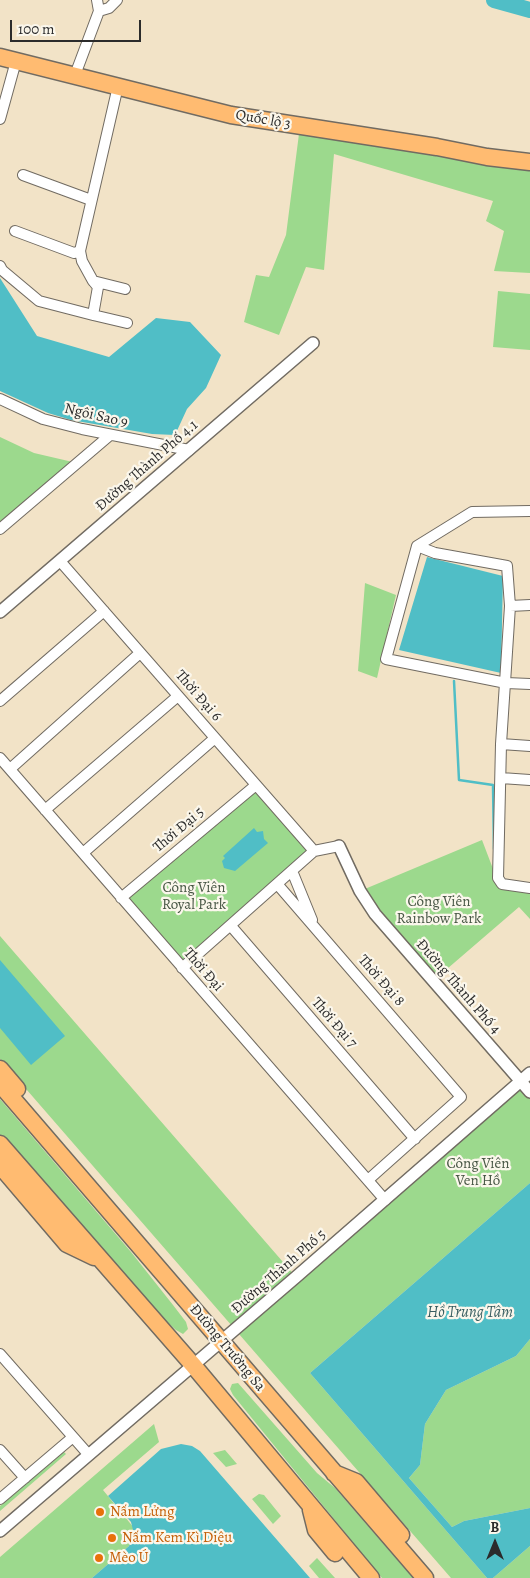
<!DOCTYPE html>
<html>
<head>
<meta charset="utf-8">
<style>
	body { margin:0 }
	#map { position:relative; width:530px; height:1578px; overflow:hidden; background:#f2e3c7; font-family:Alegreya,serif }
	canvas { display:block }
	.north { position:absolute; left:470px; top:1518px; width:50px; height:50px; -webkit-text-stroke:4px #fbf7ec; paint-order:stroke; rotate:0deg; font-size:14px; font-weight:700; line-height:20px; text-align:center; color:#2b2b2b }
	.north::after { content:''; display:block; margin:auto; width:18px; height:22px; background:#2b2b2b; clip-path:polygon(50% 0,100% 100%,50% 72%,0 100%) }
	.scale { position:absolute; left:10px; top:20px; width:131px; height:22px; box-sizing:border-box; border:2px solid #2b2b2b; border-top:0; padding-left:6px; font-size:15px; line-height:18px; white-space:nowrap; color:#2b2b2b; -webkit-text-stroke:4px #fbf7ec; paint-order:stroke }
</style>
</head>
<body>
<div id="map">
<canvas width="530" height="1578"></canvas>
<div class="north">B</div>
<div class="scale">100 m</div>
</div>
<script>
const g = document.querySelector('canvas').getContext('2d');
g.lineJoin = 'round';
function fillPath(path, color) {
  g.fillStyle = color;
  g.fill(path, 'evenodd');
}
function shape(rows) {
  const path = new Path2D();
  for (const r of rows) {
    path.moveTo(r[0], r[1]);
    for (let i = 2; i < r.length; i += 2) path.lineTo(r[i], r[i + 1]);
  }
  return path;
}
function stroke(path, color, width, dash) {
  g.strokeStyle = color;
  g.lineWidth = width;
  g.lineCap = dash ? 'butt' : 'round';
  g.setLineDash(dash || []);
  g.stroke(path);
}
function drawText(font, color, halo, rows, align = 'center') {
  g.font = font + ' Alegreya,serif';
  g.lineWidth = 4.5;
  g.setLineDash([]);
  g.textBaseline = 'middle';
  g.strokeStyle = halo;
  g.fillStyle = color;
  for (const [text, x, y, turn = 0] of rows) {
    g.save();
    g.translate(x, y);
    g.rotate((+turn || 0) * Math.PI / 180);
    g.textAlign = isNaN(turn) ? turn : align;
    if (halo) g.strokeText(text, 0, 0);
    g.fillText(text, 0, 0);
    g.restore();
  }
}
const green = shape([
	[300,126,530,162,530,273,494,271,504,231,486,221,493,201,334,154,324,270,306,267,279,335,244,322,256,275,269,277,286,235],
	[498,291,530,294,530,350,493,347],
	[0,437,34,453,77,463,0,529],
	[365,583,396,595,377,678,358,671],
	[256,785,314,851,182,968,121,898],
	[482,840,498,882,530,886,530,919,519,907,433,981,360,891],
	[0,936,296,1277,530,1073,530,1183,310,1373,487,1578,451,1578,0,1059],
	[0,1099,131,1252,173,1305,186,1322,188,1329,183,1334,176,1330,160,1316,0,1135],
	[530,1339,530,1508,464,1521,452,1527,409,1478,420,1465,425,1424,446,1390,516,1356],
	[238,1383,317,1473,335,1488,413,1578,382,1578,233,1395,230,1389,232,1384],
	[154,1424,159,1442,103,1490,134,1528,133,1540,129,1546,92,1578,0,1578,0,1557],
	[225,1450,237,1464,226,1467,213,1453],
	[64,1452,66,1454,0,1511,0,1506],
	[259,1494,264,1495,281,1516,273,1524,252,1499],
	[530,1546,530,1578,493,1578],
	[317,1558,335,1578,319,1578,309,1566]
]);
const water = shape([
	[0,278,37,336,109,357,156,318,190,322,221,355,206,388,187,409,175,435,152,434,71,420,48,413,0,391],
	[427,557,503,576,501,673,399,650],
	[254,828,257,832,263,831,264,839,268,843,235,871,224,868,222,861,225,858,223,856],
	[0,960,65,1036,31,1065,0,1028],
	[530,1183,530,1339,516,1356,446,1390,425,1424,420,1465,409,1478,452,1527,464,1521,530,1508,530,1546,493,1578,487,1578,310,1373],
	[181,1444,192,1446,200,1451,310,1578,92,1578,129,1546,134,1534,131,1522,108,1496,161,1449]
]);
const stream = shape([
	[454,681,459,780,493,785,494,849]
]);
const river = shape([
	[494,0,530,10]
]);
const minor = shape([
	[99,11,109,8,117,0],
	[75,75,99,11,97,0],
	[118,86,80,251,82,261,93,281,125,289],
	[0,119,16,61],
	[23,175,91,200],
	[15,231,74,253,80,251],
	[0,266,2,270,39,301,93,315,98,287,93,281],
	[93,315,127,323],
	[0,399,43,419,82,429,189,450],
	[530,511,472,512,417,546,386,659,506,683,530,684],
	[0,529,109,436],
	[417,546,435,553,507,566,510,606,530,605],
	[60,561,314,851],
	[510,606,501,744,498,878,502,884,530,888],
	[0,701,104,611],
	[501,744,530,746],
	[0,758,385,1200],
	[10,769,140,653],
	[501,778,530,780],
	[45,810,178,696],
	[83,853,215,738],
	[292,871,312,920],
	[278,885,461,1097,368,1180],
	[121,898,256,785],
	[231,926,415,1139],
	[182,968,314,851,339,846],
	[0,1354,88,1454],
	[0,1450,25,1478],
	[0,1499,73,1437]
]);
const tertiary = shape([
	[0,612,313,343],
	[339,846,360,891,375,914,530,1092],
	[0,1531,296,1277,530,1073]
]);
const trunk = shape([
	[0,57,231,115,437,147,487,157,530,162],
	[0,1069,17,1089],
	[0,1084,425,1578],
	[0,1144,193,1365,371,1578],
	[0,1145,3,1169,67,1244,94,1257],
	[334,1473,356,1482,401,1535],
	[311,1510,316,1530,335,1553]
]);
const markers = [
	[100,1512,5,"#e8710a"],
	[112,1538,5,"#e8710a"],
	[99,1558,5,"#e8710a"]
];
const streetNames = [
	["Quốc lộ 3",263,120,10],
	["Ngôi Sao 9",96,416,13],
	["Đường Thành Phố 4.1",147,466,-41],
	["Thời Đại 6",198,696,49],
	["Thời Đại 5",179,830,-40],
	["Thời Đại",203,970,49],
	["Thời Đại 8",381,981,49],
	["Đường Thành Phố 4",458,987,49],
	["Thời Đại 7",334,1023,49],
	["Đường Thành Phố 5",279,1272,-41],
	["Đường Trường Sa",227,1348,50]
];
const parkNames = [
	["Công Viên",194,888],
	["Royal Park",194,905],
	["Công Viên",439,902],
	["Rainbow Park",439,919],
	["Công Viên",478,1164],
	["Ven Hồ",478,1181]
];
const foodNames = [
	["Nấm Lửng",110,1512],
	["Nấm Kem Kì Diệu",122,1538],
	["Mèo Ú",109,1558]
];
const waterNames = [
	["Hồ Trung Tâm",470,1313]
];
fillPath(green, '#9cd98d');
fillPath(water, '#50bec6');
stroke(stream, '#50bec6', 2.5);
stroke(river, '#50bec6', 16);
stroke(minor, '#716b62', 12);
stroke(tertiary, '#716b62', 14);
stroke(trunk, '#716b62', 19);
stroke(minor, '#fff', 10);
stroke(tertiary, '#fff', 11);
stroke(trunk, '#ffbb71', 16);
for (const [x, y, r, color] of markers) {
  const dot = new Path2D();
  dot.arc(x, y, r, 0, 2 * Math.PI);
  g.fillStyle = color;
  g.fill(dot);
  stroke(dot, '#fbf7ec', 2);
}
drawText('15px', '#2b2b2b', '#fbf7ec', streetNames);
drawText('15px', '#475644', '#fbf7ec', parkNames);
drawText('15px', '#c56008', '#fbf7ec', foodNames, 'left');
drawText('italic 16px', '#385e61', '#fbf7ec', waterNames);
</script>
</body>
</html>
